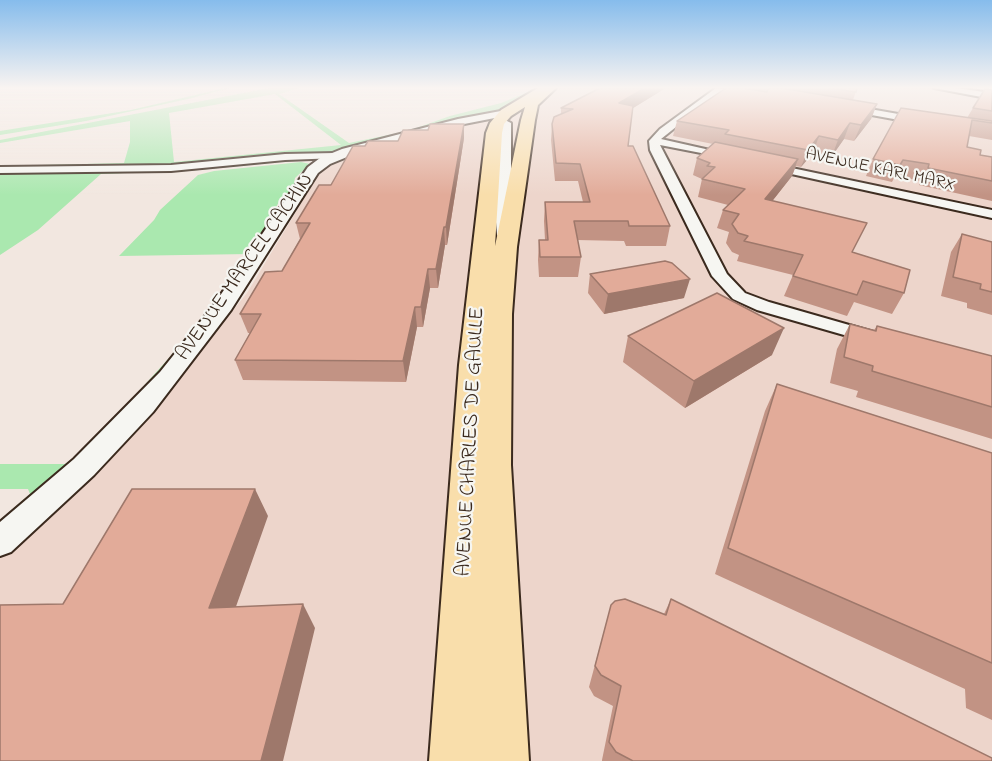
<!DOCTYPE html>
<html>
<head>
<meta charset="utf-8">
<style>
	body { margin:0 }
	canvas { display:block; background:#f2e7e0 }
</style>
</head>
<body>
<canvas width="992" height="761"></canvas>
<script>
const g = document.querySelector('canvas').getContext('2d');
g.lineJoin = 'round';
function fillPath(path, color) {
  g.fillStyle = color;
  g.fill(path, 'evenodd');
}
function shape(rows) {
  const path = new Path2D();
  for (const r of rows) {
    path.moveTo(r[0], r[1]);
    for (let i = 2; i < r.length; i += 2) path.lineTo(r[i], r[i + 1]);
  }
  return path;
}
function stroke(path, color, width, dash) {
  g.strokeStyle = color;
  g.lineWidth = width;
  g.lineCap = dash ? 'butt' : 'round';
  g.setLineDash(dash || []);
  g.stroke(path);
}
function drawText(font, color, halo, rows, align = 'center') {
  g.font = font + ' "Indie Flower",sans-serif';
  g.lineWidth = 4.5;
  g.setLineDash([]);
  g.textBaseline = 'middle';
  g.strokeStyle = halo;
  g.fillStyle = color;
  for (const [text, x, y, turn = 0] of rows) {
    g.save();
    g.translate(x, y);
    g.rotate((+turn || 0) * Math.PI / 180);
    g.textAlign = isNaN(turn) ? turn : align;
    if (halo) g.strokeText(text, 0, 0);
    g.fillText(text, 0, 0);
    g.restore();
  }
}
const built = shape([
	[561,88,948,88,992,95,992,761,0,761,0,555,171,387,247,293,323,167,356,151,501,115]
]);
const green = shape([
	[225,88,230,88,188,99,86,121,0,135,0,131,131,110],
	[269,88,300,88,279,94,349,143,408,131,450,116,501,103,538,88,498,113,325,153,177,166,0,168,0,166,124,163,130,142,130,121,0,143,0,140],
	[275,94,341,145,174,162,169,113],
	[289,159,310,159,199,170,101,174,38,230,0,255,0,171,171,170],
	[301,162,310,164,295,178,294,183,296,183,289,195,280,200,250,254,119,256,154,220,160,210,198,175,214,171],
	[221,294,195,330,130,408,0,529,0,520,30,494,28,489,0,489,0,464,65,464,77,456,113,420,169,358]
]);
const minor = shape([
	[716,88,726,89,717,94,661,139,732,155,732,159,660,145,727,274,745,293,769,302,877,333,880,337,877,341,865,341,757,310,733,299,712,276,650,150,649,141,660,129,716,88],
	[934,88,956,88,992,93,992,99,934,88],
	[847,105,921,118,926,121,921,124,844,110,843,108,847,105],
	[335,153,340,156,339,158,285,160,171,171,0,173,0,167,171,165,285,154,335,153],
	[768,163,992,210,992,218,764,168,764,164,768,163]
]);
const tertiary = shape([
	[506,110,510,111,510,115,459,125,352,155,330,164,318,173,231,310,153,412,94,475,11,552,0,556,0,522,74,459,160,372,213,306,308,167,320,158,342,149,458,119,506,110],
	[505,120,511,123,511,209,515,235,512,239,506,240,500,239,497,235,495,209,499,123,505,120]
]);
const primary = shape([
	[538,88,556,88,538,105,535,120,517,247,512,314,511,465,529,761,429,761,459,365,486,133,490,123,501,110,538,88],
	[525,107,521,120,495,246,502,133,504,124,511,116,525,107]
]);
const wall = shape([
	[600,88,664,88,664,89,633,108,628,146,670,226,666,246,626,246,624,241,577,240,581,257,578,277,539,277,538,260,539,240,545,240,544,221,545,202,583,202,578,181,555,181,551,140,552,124,561,114,561,108],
	[744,88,857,88,853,100,877,104,871,119,854,141,844,139,832,156,813,153,801,167,796,166,792,176,772,201,852,252,904,293,892,314,854,302,847,316,784,296,793,275,737,261,739,255,732,252,726,243,729,232,717,228,723,210,728,205,698,197,702,179,693,175,697,158,713,144,673,136,677,121],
	[992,90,992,140,969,136,967,147,980,155,992,157,992,201,919,185,921,181,895,176,892,182,866,176,873,159,967,118,973,108],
	[464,124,464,138,447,245,445,245,438,288,430,288,423,327,417,327,406,382,243,380,235,360,250,333,248,333,240,314,282,271,300,239,296,223,365,146,398,141],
	[962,234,992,242,992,315,967,308,967,303,941,296,951,252],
	[590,274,684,298,604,314,588,293],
	[850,324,874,330,877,326,992,356,992,439,856,397,858,391,830,383,837,349],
	[628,336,772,355,685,408,623,362],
	[777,384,992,453,992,720,966,708,965,689,715,574,765,411],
	[671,599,992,761,602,761,602,760,613,706,594,696,589,687,611,605,664,614]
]);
const shadedWall = shape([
	[645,88,664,88,664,89,617,118,619,103],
	[877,104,871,119,854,141,861,125],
	[850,123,844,139,832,156,838,140],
	[464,124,464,138,447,245,446,227],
	[819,136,813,153,801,167,808,150],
	[798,159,792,176,759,218,765,199],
	[444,227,445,245,438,288,436,269],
	[428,269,430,288,423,327,421,307],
	[690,279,684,298,604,314,608,294],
	[415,307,417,327,406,382,403,361],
	[784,328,772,355,685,408,694,381],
	[255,489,268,516,227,632,209,608],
	[303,604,315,628,283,761,261,761]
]);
const building = shape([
	[600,88,645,88,619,103,633,106,628,146,633,146,670,226,629,226,628,221,574,221,581,257,540,257,539,240,548,240,545,202,590,202,580,164,556,163,552,124,554,117,573,109,561,108,600,88],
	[726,88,743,88,767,92,768,88,781,88,877,104,861,125,850,123,838,140,819,136,808,150,725,134,729,130,677,121,726,88],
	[829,88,857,88,856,92,829,88],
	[985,89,992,90,992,111,973,108,985,89],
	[901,108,992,121,992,123,972,120,967,147,981,150,980,155,992,157,992,181,928,168,929,164,903,160,900,165,873,159,901,108],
	[430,124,464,124,446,227,444,227,436,269,428,269,421,307,415,307,403,361,235,360,261,314,240,314,265,272,282,271,310,223,296,223,319,185,331,185,353,146,365,146,368,141,398,141,403,130,428,130,430,124],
	[715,142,798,159,765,199,867,223,852,252,910,270,904,293,863,281,857,295,793,276,803,255,744,241,748,236,738,233,732,224,739,214,723,210,745,189,702,179,715,167,707,166,710,163,697,158,715,142],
	[962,234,992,242,992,292,980,289,981,284,953,277,962,234],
	[665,261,672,263,690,279,608,294,590,274,665,261],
	[717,293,784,328,694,381,628,336,717,293],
	[850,324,876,331,877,326,992,356,992,407,872,371,873,366,844,357,850,324],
	[777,384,992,453,992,663,728,548,777,384],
	[132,489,255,489,209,608,303,604,261,761,0,761,0,605,63,604,132,489],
	[625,599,666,615,671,599,992,758,992,761,633,761,616,752,609,742,621,686,601,675,595,666,611,605,615,601,625,599]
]);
const farStreetnames = [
	["AVENUE KARL MARX",880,171,12]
];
const streetNames = [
	["AVENUE MARCEL CACHIN",246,268,-55],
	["AVENUE CHARLES DE GAULLE",472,442,-87]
];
fillPath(built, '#edd5cb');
fillPath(green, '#aae8af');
stroke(minor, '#3b2a1e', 4);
stroke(tertiary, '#3b2a1e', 4);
stroke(primary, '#3b2a1e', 4);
fillPath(minor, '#f6f6f2');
fillPath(tertiary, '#f6f6f2');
fillPath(primary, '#f9deab');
fillPath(wall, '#c29384');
fillPath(shadedWall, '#9e786b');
fillPath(building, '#e2ab99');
stroke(building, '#9e786b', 1.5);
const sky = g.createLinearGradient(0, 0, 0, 195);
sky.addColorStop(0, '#86bcec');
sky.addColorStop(0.45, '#f9f4f1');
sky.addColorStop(1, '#f9f4f100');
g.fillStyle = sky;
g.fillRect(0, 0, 992, 195);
drawText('18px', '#3b2a1e', '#f6f6f2', farStreetnames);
drawText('21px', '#3b2a1e', '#f6f6f2', streetNames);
</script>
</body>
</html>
